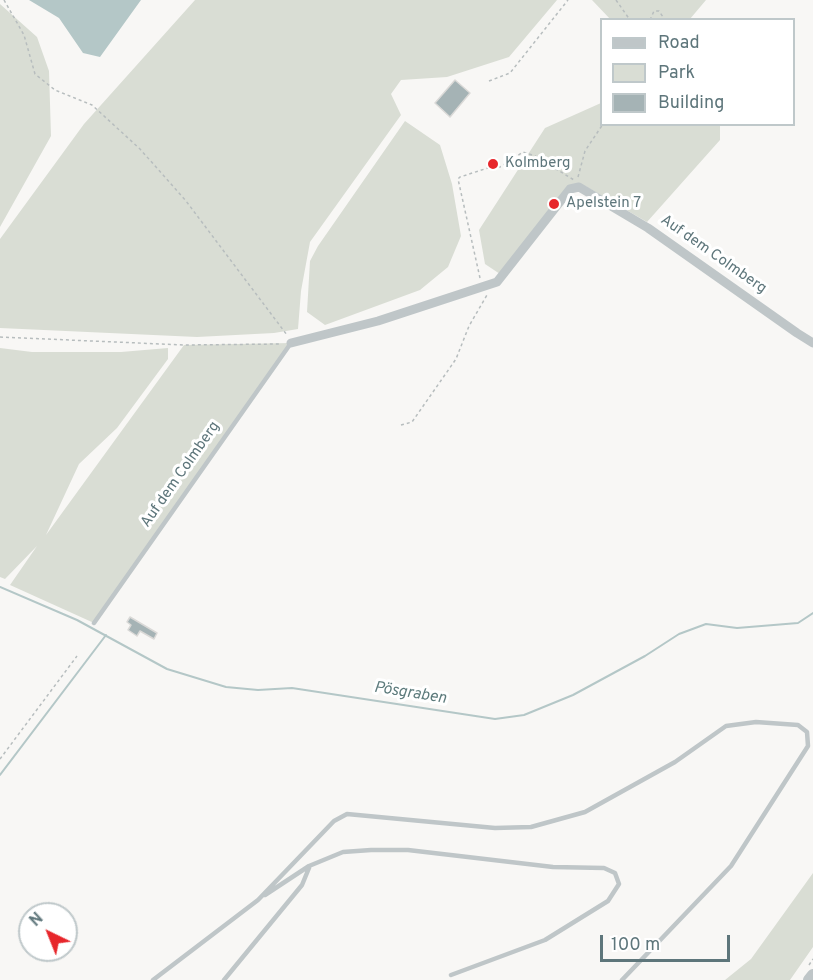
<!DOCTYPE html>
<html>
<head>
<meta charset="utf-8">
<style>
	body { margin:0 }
	#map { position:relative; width:813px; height:980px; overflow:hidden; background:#f8f7f5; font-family:Overpass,sans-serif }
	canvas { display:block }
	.legend { position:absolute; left:600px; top:18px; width:195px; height:108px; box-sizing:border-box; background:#fff; border:2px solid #bfc8ca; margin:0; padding:8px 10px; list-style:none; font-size:18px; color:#5e767b }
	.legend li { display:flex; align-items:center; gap:12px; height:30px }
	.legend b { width:30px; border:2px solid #bfc8ca }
	.north { position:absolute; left:18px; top:902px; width:60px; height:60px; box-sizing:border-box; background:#fff; border:2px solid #bfc8ca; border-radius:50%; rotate:317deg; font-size:16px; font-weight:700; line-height:24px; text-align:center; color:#5e767b }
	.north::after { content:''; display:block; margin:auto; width:21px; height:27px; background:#e7262b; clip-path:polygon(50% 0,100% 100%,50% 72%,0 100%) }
	.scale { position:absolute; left:600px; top:935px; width:130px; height:27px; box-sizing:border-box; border:3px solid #5e767b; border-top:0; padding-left:8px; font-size:18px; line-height:21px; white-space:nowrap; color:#5e767b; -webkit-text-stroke:4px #fff; paint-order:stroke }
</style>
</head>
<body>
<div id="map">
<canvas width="813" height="980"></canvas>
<ul class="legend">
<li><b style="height:8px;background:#bfc6c8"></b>Road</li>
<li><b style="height:16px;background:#d9ddd4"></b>Park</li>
<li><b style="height:16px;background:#a5b3b5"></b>Building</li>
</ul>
<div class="north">N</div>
<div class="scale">100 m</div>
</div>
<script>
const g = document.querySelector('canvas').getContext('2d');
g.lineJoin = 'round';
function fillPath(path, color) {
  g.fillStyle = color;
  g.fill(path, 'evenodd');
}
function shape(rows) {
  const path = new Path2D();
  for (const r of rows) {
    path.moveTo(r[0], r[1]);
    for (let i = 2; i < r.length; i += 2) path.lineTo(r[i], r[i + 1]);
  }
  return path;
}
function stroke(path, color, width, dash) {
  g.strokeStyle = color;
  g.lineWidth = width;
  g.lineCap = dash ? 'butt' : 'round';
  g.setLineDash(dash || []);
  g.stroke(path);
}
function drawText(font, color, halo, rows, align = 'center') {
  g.font = font + ' Overpass,sans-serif';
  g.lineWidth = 6;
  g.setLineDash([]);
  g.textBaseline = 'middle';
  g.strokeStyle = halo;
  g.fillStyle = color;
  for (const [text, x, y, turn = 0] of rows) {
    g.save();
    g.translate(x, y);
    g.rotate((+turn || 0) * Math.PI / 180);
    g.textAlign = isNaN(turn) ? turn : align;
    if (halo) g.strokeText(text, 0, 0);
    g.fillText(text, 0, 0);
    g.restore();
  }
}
const green = shape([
	[195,0,557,0,509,57,447,77,401,80,391,94,401,115,310,242,301,291,298,329,274,333,197,337,0,328,0,239,84,124],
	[592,0,706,0,690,19,611,20],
	[0,4,37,37,49,71,51,136,0,227],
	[601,103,602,124,720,125,720,140,647,222,585,186,568,189,500,274,485,264,479,230,545,128],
	[405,121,440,145,452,184,461,236,448,267,420,290,325,325,307,312,310,261,318,246],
	[291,343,94,623,10,585,37,546,5,579,0,577,0,348,32,352,121,352,168,348,168,359,117,428,79,464,46,535,184,345],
	[813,873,813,947,790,980,725,980,751,959]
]);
const water = shape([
	[29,0,141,0,100,57,83,53,59,18]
]);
const stream = shape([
	[0,587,77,620,167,669,226,687,258,690,292,688,495,719,524,715,573,695,645,656,679,634,706,624,737,628,798,623,813,613],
	[0,775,106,635]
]);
const building = shape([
	[455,80,470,93,450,117,435,103,455,80],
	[130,617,157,633,154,639,140,631,137,636,128,630,131,625,127,622,130,617]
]);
const path = shape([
	[4,0,24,35,35,74,55,90,92,105,140,149,186,201,287,335],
	[616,0,630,20],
	[650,20,654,11,659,11,665,20],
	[489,81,510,73,568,0],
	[578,177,585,151,603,124],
	[480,278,458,179,460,177,494,166,500,167,523,152,535,156,574,180],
	[0,337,184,345,281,344],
	[401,425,412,422,456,359,469,326,487,295],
	[0,759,77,656],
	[809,965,813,959]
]);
const service = shape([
	[94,623,291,343],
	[265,895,309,866,343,852,371,850,408,850,553,867,604,868,615,873,619,884,608,901,545,940,451,975],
	[258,900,334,821,347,814,495,828,531,827,585,812,675,762,726,726,756,722,798,725,807,732,808,746,731,866,622,980],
	[153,980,258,900],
	[224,980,302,885,309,868]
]);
const minor = shape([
	[291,343,378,321,497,282,570,189,579,187,648,228,797,333,813,343]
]);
const tertiary = shape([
	[809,980,813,975]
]);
const markers = [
	[493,164,6,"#e7262b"],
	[554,204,6,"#e7262b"]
];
const poiNames = [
	["Kolmberg",505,164],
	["Apelstein 7",566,204]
];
const streetNames = [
	["Auf dem Colmberg",713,255,35],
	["Auf dem Colmberg",181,475,-55]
];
const waterNames = [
	["Pösgraben",410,694,9]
];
fillPath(green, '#d9ddd4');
fillPath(water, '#b4c7c7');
stroke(stream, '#b4c7c7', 2);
fillPath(building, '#a5b3b5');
stroke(building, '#dad9d7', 1.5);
stroke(path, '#b7bdbe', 1.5, [3, 3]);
stroke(service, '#bfc6c8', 4.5);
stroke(minor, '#bfc6c8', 9);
stroke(tertiary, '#bfc6c8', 12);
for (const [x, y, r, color] of markers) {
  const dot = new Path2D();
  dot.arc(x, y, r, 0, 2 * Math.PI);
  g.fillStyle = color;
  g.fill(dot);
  stroke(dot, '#fff', 2);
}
drawText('15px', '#5e767b', '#fff', poiNames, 'left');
drawText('15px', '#5e767b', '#fff', streetNames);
drawText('italic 16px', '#5d7b7c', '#fff', waterNames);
</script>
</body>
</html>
